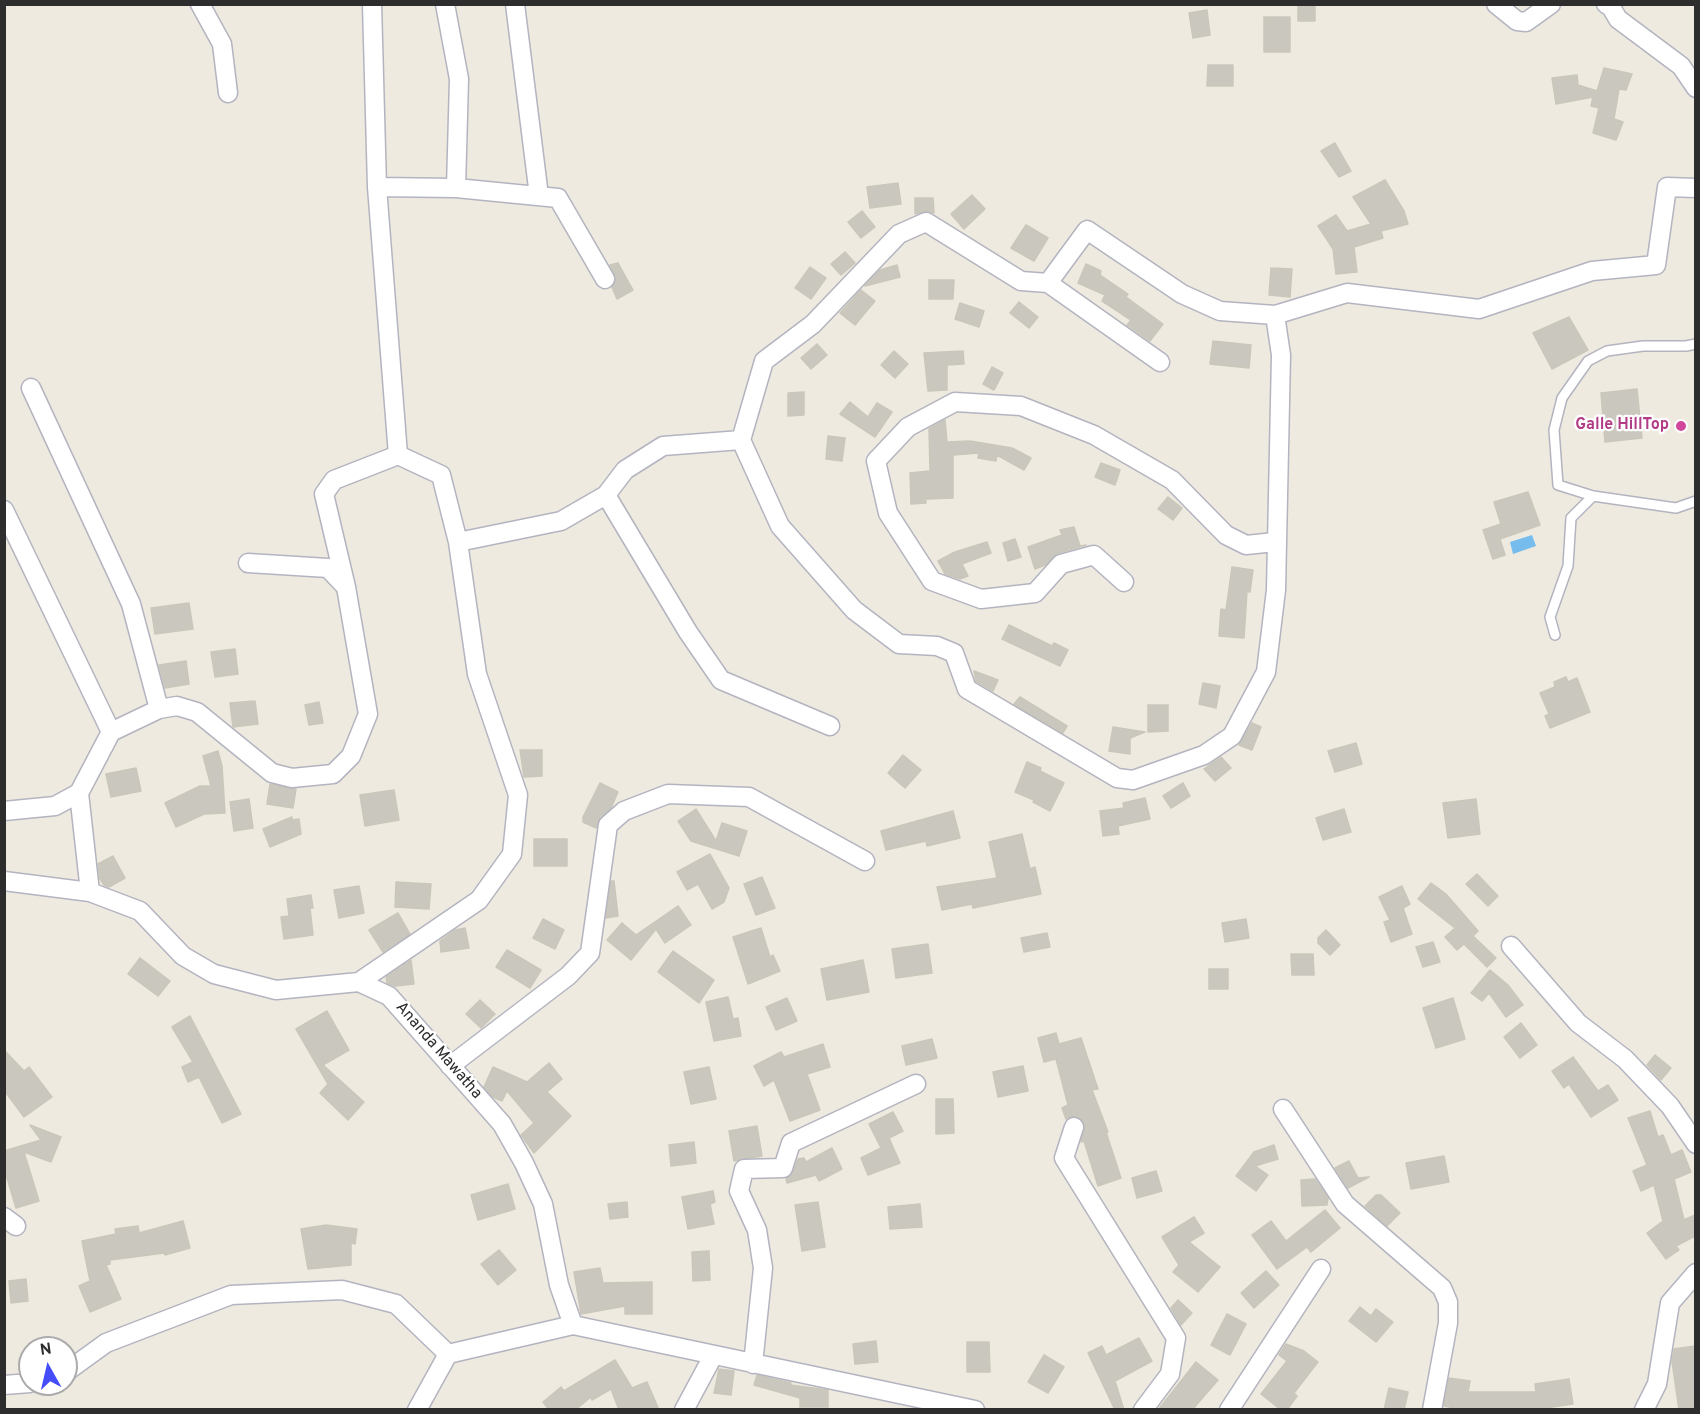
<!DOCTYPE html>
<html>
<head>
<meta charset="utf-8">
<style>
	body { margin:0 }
	#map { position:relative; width:1700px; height:1414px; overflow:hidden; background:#eeeae0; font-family:Overpass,sans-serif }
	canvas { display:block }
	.frame { position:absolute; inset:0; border:6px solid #2d2d2d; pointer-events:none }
	.north { position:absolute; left:18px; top:1336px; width:60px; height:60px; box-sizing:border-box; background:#fff; border:2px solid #ababab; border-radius:50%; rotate:352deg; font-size:16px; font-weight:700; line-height:24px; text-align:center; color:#2d2d2d }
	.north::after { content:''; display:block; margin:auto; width:21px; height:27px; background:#444df7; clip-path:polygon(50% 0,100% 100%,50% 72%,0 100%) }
</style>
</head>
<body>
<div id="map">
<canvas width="1700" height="1414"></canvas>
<div class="frame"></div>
<div class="north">N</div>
</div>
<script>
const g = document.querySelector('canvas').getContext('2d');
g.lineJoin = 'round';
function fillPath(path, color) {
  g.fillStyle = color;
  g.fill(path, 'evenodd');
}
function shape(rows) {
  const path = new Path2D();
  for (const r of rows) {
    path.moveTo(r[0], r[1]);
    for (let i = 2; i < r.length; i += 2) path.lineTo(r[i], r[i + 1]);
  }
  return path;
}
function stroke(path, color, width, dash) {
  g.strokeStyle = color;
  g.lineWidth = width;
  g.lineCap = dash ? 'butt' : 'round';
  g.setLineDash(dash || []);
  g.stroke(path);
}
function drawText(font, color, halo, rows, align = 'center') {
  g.font = font + ' Overpass,sans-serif';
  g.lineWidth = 4.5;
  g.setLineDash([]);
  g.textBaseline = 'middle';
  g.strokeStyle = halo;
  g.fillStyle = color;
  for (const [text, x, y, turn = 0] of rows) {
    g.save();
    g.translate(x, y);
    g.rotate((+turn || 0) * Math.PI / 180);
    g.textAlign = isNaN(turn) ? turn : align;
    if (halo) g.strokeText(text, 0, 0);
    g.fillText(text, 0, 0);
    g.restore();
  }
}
const water = shape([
	[1532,535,1536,546,1513,554,1510,542]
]);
const building = shape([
	[1298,4,1315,4,1315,21,1298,21,1298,4],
	[1207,10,1210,35,1193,38,1189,13,1207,10],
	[1264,17,1290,17,1290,52,1264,52,1264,17],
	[1208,65,1233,65,1233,86,1207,86,1208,65],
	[1604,68,1632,74,1626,90,1619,89,1614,119,1623,122,1616,140,1593,133,1599,108,1591,106,1593,97,1556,104,1552,78,1577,75,1578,85,1597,91,1604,68],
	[1335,143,1351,171,1339,177,1321,151,1335,143],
	[1385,180,1404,211,1408,224,1381,231,1383,238,1354,247,1357,272,1336,274,1333,249,1318,226,1336,215,1347,231,1371,224,1353,197,1385,180],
	[898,183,901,204,870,208,867,187,898,183],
	[972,195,985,209,964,229,951,214,972,195],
	[915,198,933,198,934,213,926,211,915,214,915,198],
	[862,211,875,227,861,238,848,222,862,211],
	[1026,225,1048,238,1034,261,1011,248,1026,225],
	[845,252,855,263,841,275,831,264,845,252],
	[618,263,633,290,617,299,612,287,616,278,610,265,618,263],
	[1086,264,1101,271,1100,275,1128,294,1126,297,1163,324,1150,341,1127,325,1131,320,1102,301,1105,295,1078,283,1086,264],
	[897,265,900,277,865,286,880,270,897,265],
	[810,267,826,278,811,299,795,288,810,267],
	[1271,268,1292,269,1290,297,1269,295,1271,268],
	[929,280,954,280,953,299,929,299,929,280],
	[861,290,875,301,855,325,840,313,861,290],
	[1019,302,1038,317,1029,328,1010,313,1019,302],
	[960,303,984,311,979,327,955,319,960,303],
	[1569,317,1588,350,1552,369,1533,333,1569,317],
	[1213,341,1251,345,1249,368,1210,364,1213,341],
	[817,344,827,355,811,369,801,358,817,344],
	[894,351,908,364,895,378,881,365,894,351],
	[963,351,964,364,947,365,947,390,928,391,924,353,963,351],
	[992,367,1003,373,994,390,983,384,992,367],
	[1637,389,1642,438,1605,442,1601,393,1637,389],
	[804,392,804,415,788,416,788,393,804,392],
	[850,402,868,417,877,403,892,412,875,437,840,414,850,402],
	[945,420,947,442,970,441,1012,448,1031,458,1024,470,997,455,996,461,978,458,979,453,953,455,953,498,926,499,926,503,911,504,910,473,930,471,929,429,945,420],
	[828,436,845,438,842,461,826,459,828,436],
	[1101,463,1120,470,1115,485,1095,477,1101,463],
	[1528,492,1540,525,1500,539,1505,555,1493,559,1483,530,1501,524,1494,502,1528,492],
	[1168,497,1182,508,1173,520,1158,509,1168,497],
	[1074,527,1080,546,1086,545,1058,553,1045,565,1035,569,1028,547,1062,535,1060,530,1074,527],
	[1015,539,1021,557,1008,561,1003,543,1015,539],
	[987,542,991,553,962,564,968,576,960,579,945,574,938,561,955,552,987,542],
	[1232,567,1253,570,1250,592,1247,591,1244,638,1219,636,1221,609,1226,610,1232,567],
	[189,603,193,629,155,634,151,608,189,603],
	[1009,625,1052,646,1054,643,1068,650,1060,666,1002,639,1009,625],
	[235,649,238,674,215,677,211,652,235,649],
	[186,661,189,684,165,688,159,665,186,661],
	[974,671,998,680,993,691,976,681,974,671],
	[1566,677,1568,682,1577,678,1590,712,1550,728,1545,716,1549,714,1540,693,1555,687,1554,682,1566,677],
	[1203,683,1220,686,1216,708,1199,704,1203,683],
	[1020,697,1067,726,1063,733,1014,704,1020,697],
	[255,701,258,724,233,727,230,703,255,701],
	[319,702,323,723,309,725,305,705,319,702],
	[1148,705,1168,705,1168,731,1148,732,1148,705],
	[1252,723,1261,727,1252,750,1239,745,1252,723],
	[1113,727,1145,732,1130,738,1130,754,1109,751,1113,727],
	[1356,743,1362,764,1335,772,1328,751,1356,743],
	[520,750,542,750,542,776,524,777,520,750],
	[218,751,222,766,225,813,204,814,176,827,165,803,200,786,211,786,203,756,218,751],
	[903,755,921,770,905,788,888,773,903,755],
	[1221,757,1231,768,1215,781,1204,769,1221,757],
	[1027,762,1041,768,1040,771,1064,783,1050,811,1033,802,1034,800,1015,792,1027,762],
	[136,768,141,791,111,797,106,774,136,768],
	[600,783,618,792,611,808,600,817,596,828,583,822,583,817,600,783],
	[1183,783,1190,796,1171,808,1163,796,1183,783],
	[270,784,296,789,293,808,267,804,270,784],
	[394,790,399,820,365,826,360,795,394,790],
	[1145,798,1150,819,1118,826,1119,834,1103,836,1100,811,1124,808,1123,803,1145,798],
	[249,799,253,828,234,831,230,802,249,799],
	[1476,799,1480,834,1448,838,1443,803,1476,799],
	[696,809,716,841,722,823,747,831,739,856,691,841,678,821,696,809],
	[1344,809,1351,832,1323,840,1316,818,1344,809],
	[953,811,960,838,927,846,926,841,886,850,881,831,953,811],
	[292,817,292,820,299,819,301,834,270,847,263,829,292,817],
	[1022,834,1030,869,1035,867,1041,894,973,908,972,904,942,910,937,887,997,878,989,842,1022,834],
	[534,839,567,839,567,866,534,866,534,839],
	[710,854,729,888,724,902,712,909,698,884,687,890,677,872,710,854],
	[113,856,125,878,109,887,104,885,100,879,98,864,113,856],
	[1477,874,1498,896,1488,906,1466,884,1477,874],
	[762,877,775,908,756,915,744,884,762,877],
	[611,881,614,881,618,916,606,918,611,881],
	[396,882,431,884,429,909,395,907,396,882],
	[1431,883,1446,894,1478,931,1473,936,1496,958,1487,967,1464,944,1457,950,1445,937,1455,928,1418,899,1431,883],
	[359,886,364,913,339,918,334,890,359,886],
	[1402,886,1410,904,1403,908,1412,934,1391,942,1384,922,1390,920,1379,897,1402,886],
	[311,895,313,908,310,908,313,935,284,939,281,917,289,916,287,899,311,895],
	[678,906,691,925,665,943,656,929,631,960,607,940,622,923,636,935,678,906],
	[398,913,410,934,383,952,369,930,398,913],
	[543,919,564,930,555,949,533,938,543,919],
	[1246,919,1249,938,1225,942,1222,923,1246,919],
	[465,928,469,948,441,952,440,941,455,930,465,928],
	[761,928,770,957,773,955,780,971,748,984,733,937,761,928],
	[1326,930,1340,945,1330,955,1318,943,1318,938,1326,930],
	[1047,933,1050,947,1024,952,1021,938,1047,933],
	[1433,942,1440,962,1423,967,1416,947,1433,942],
	[928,944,932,973,896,978,892,949,928,944],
	[507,950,541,970,530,988,496,967,507,950],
	[673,951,714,980,699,1003,658,972,673,951],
	[1291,954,1313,954,1314,975,1292,975,1291,954],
	[140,958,170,981,158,996,128,974,140,958],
	[411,960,414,984,395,986,387,983,386,977,411,960],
	[863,960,869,992,827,1000,821,969,863,960],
	[1209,969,1228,969,1228,989,1209,989,1209,969],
	[1490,970,1508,985,1523,1005,1506,1017,1489,993,1482,1001,1471,993,1490,970],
	[728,997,733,1019,738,1018,741,1036,714,1041,706,1002,728,997],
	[787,998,797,1021,776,1030,766,1007,787,998],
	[1453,998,1465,1039,1436,1048,1423,1008,1453,998],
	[480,1000,495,1014,481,1028,466,1014,480,1000],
	[327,1011,349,1050,323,1065,364,1102,348,1120,320,1093,328,1084,296,1029,327,1011],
	[190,1016,241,1114,222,1123,199,1077,188,1082,182,1067,193,1062,172,1027,190,1016],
	[1521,1023,1537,1045,1520,1058,1504,1037,1521,1023],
	[1056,1033,1059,1044,1081,1038,1098,1089,1092,1090,1108,1132,1106,1132,1121,1178,1098,1186,1084,1141,1081,1142,1085,1124,1077,1116,1066,1119,1062,1108,1068,1105,1056,1059,1044,1062,1038,1038,1056,1033],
	[932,1039,937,1058,906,1065,902,1046,932,1039],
	[823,1044,830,1067,807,1074,820,1110,790,1121,774,1080,764,1086,754,1066,781,1052,784,1057,823,1044],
	[4,1050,24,1071,29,1067,52,1097,24,1117,4,1090,4,1050],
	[1655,1055,1671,1068,1661,1080,1647,1065,1655,1055],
	[1573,1057,1598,1091,1608,1085,1618,1100,1591,1117,1569,1084,1564,1088,1552,1071,1573,1057],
	[549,1063,562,1079,547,1092,571,1116,534,1153,521,1135,534,1123,507,1091,502,1101,493,1097,484,1087,493,1067,527,1082,549,1063],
	[1023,1066,1028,1091,998,1097,993,1072,1023,1066],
	[709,1067,716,1099,691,1104,684,1072,709,1067],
	[936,1099,953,1099,954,1133,936,1134,936,1099],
	[1650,1111,1658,1137,1663,1135,1671,1155,1682,1150,1691,1172,1674,1179,1684,1220,1695,1215,1695,1236,1676,1246,1679,1250,1666,1259,1647,1233,1663,1221,1654,1185,1641,1191,1633,1171,1647,1165,1628,1118,1650,1111],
	[893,1112,903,1131,889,1138,900,1163,868,1175,861,1158,881,1148,869,1124,893,1112],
	[30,1125,61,1137,51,1162,24,1152,39,1201,16,1208,4,1168,4,1151,41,1140,30,1125],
	[757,1126,762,1156,734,1161,729,1131,757,1126],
	[694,1142,696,1163,671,1166,669,1145,694,1142],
	[1274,1145,1278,1159,1255,1166,1268,1175,1256,1191,1236,1176,1254,1152,1274,1145],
	[832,1148,842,1169,819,1181,816,1175,787,1183,786,1179,793,1172,798,1159,804,1158,806,1162,832,1148],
	[1444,1156,1449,1182,1411,1189,1406,1163,1444,1156],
	[1349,1161,1358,1178,1369,1177,1348,1188,1335,1168,1349,1161],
	[1156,1171,1162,1191,1137,1198,1132,1178,1156,1171],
	[1315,1179,1328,1198,1327,1205,1302,1206,1301,1180,1315,1179],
	[508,1184,515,1209,478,1220,471,1195,508,1184],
	[713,1191,715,1202,710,1204,714,1224,688,1229,682,1197,713,1191],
	[1376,1195,1381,1195,1400,1213,1387,1226,1365,1206,1376,1195],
	[627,1202,628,1217,610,1219,608,1204,627,1202],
	[818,1202,825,1247,802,1251,795,1205,818,1202],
	[920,1204,922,1227,890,1229,888,1207,920,1204],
	[1325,1210,1340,1228,1311,1252,1307,1247,1277,1269,1252,1235,1271,1221,1286,1241,1325,1210],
	[1194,1217,1204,1233,1189,1242,1220,1267,1198,1292,1173,1272,1179,1265,1162,1237,1194,1217],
	[183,1221,190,1248,165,1255,164,1253,110,1260,110,1264,106,1265,121,1299,90,1312,79,1286,90,1281,82,1241,116,1234,115,1229,138,1226,139,1233,183,1221],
	[326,1225,357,1229,355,1244,351,1243,351,1265,308,1269,301,1229,326,1225],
	[499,1250,516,1270,498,1285,481,1264,499,1250],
	[709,1251,710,1280,693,1281,692,1252,709,1251],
	[600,1268,603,1283,652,1282,652,1314,625,1314,625,1306,581,1314,574,1272,600,1268],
	[1266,1271,1279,1285,1254,1308,1241,1293,1266,1271],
	[26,1279,28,1301,11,1303,9,1281,26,1279],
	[1178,1300,1192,1313,1181,1325,1171,1308,1178,1300],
	[1360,1307,1371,1316,1376,1309,1393,1322,1376,1342,1349,1321,1360,1307],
	[1227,1314,1246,1324,1230,1355,1211,1345,1227,1314],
	[1139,1338,1152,1361,1115,1381,1124,1410,1115,1410,1088,1353,1102,1346,1106,1355,1139,1338],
	[876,1341,878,1362,855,1364,853,1344,876,1341],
	[967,1342,989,1342,990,1372,967,1372,967,1342],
	[1286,1344,1304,1351,1318,1362,1294,1393,1297,1396,1287,1410,1281,1410,1261,1394,1287,1361,1279,1355,1286,1344],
	[1695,1346,1694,1410,1679,1410,1672,1362,1674,1349,1695,1346],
	[1044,1355,1064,1367,1048,1393,1028,1382,1044,1355],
	[615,1360,632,1388,647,1382,659,1410,619,1410,611,1389,592,1400,591,1397,575,1410,549,1410,543,1402,561,1387,564,1391,615,1360],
	[1196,1362,1218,1380,1192,1410,1158,1410,1196,1362],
	[719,1369,734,1371,731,1395,714,1393,719,1369],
	[757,1375,791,1383,790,1385,828,1390,828,1407,800,1407,800,1398,754,1385,757,1375],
	[1449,1378,1470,1381,1468,1392,1536,1392,1535,1384,1569,1379,1573,1404,1531,1410,1464,1410,1444,1406,1449,1378],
	[1389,1388,1408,1392,1404,1410,1384,1410,1389,1388]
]);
const service = shape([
	[1696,344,1686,346,1643,346,1607,351,1588,361,1562,398,1554,430,1558,485,1593,496,1676,508,1696,501],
	[1555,635,1550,617,1568,566,1571,518,1593,496]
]);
const minor = shape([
	[200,4,222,44,228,93],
	[515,4,539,196],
	[1496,4,1517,21,1526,22,1551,4],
	[1606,4,1611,7,1618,19,1681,66,1696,88],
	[377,187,456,188,459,79,445,4],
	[456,188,558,198,605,279],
	[1048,283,1160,362],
	[31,388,131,604,159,709],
	[741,440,764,361,813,324,899,234,926,222,1021,281,1048,283,1087,230,1182,294,1220,311,1275,315,1347,293,1479,309,1592,271,1656,265,1667,187,1696,188],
	[606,495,688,632,721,680,830,726],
	[4,510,111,732],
	[458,542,561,521,606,495,625,470,663,446,741,440,780,526,854,610,899,644,937,646,954,653,967,689,1117,778,1133,780,1204,755,1232,736,1266,672,1276,590,1281,355,1275,315],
	[248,563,328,568,345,586],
	[1124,582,1094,555,1061,564,1035,593,981,599,932,581,888,513,876,461,908,427,955,402,1021,406,1094,435,1172,480,1226,535,1246,545,1275,542],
	[4,811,55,806,79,793],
	[4,881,90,892,140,911,183,956,214,974,276,990,359,982,389,996,502,1124,524,1163,543,1204,559,1285,573,1325],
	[90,892,79,793,111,732,159,709,177,706,197,712,272,773,292,778,333,774,351,756,368,714,346,587,324,494,334,480,398,455,377,187,372,4],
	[1511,946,1578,1023,1625,1059,1670,1106,1696,1144],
	[359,982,479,900,512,854,518,795,477,674,458,542,441,475,398,455],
	[450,1066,568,976,590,953,608,825,624,811,668,794,749,797,865,861],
	[1283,1109,1345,1204,1442,1288,1448,1302,1448,1323,1432,1410],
	[1074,1127,1064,1158,1176,1338,1170,1374,1143,1410],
	[4,1217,16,1226],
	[753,1364,763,1268,757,1230,739,1191,744,1169,783,1168,791,1143,916,1084],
	[66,1372,106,1343,231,1295,342,1290,396,1304,448,1354,573,1325,975,1410],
	[4,1385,30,1383],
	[417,1410,448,1354],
	[684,1410,713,1356],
	[1229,1410,1321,1269],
	[1644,1410,1657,1384,1670,1303,1696,1273]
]);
const markers = [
	[1681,426,6,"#d1479c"]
];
const hotelNames = [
	["Galle HillTop",1669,426]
];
const streetNames = [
	["Ananda Mawatha",438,1051,49]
];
fillPath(water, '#76bded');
fillPath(building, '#cac8be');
stroke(building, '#cac6ba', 1.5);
stroke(service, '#b3b4c0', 12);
stroke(minor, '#b3b4c0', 21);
stroke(service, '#fff', 9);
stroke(minor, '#fff', 18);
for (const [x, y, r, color] of markers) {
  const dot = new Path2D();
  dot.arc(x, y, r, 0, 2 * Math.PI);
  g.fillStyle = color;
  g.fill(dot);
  stroke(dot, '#fff', 2);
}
drawText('bold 16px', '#b23c85', '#fff', hotelNames, 'right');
drawText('16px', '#2d2d2d', '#fff', streetNames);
</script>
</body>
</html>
